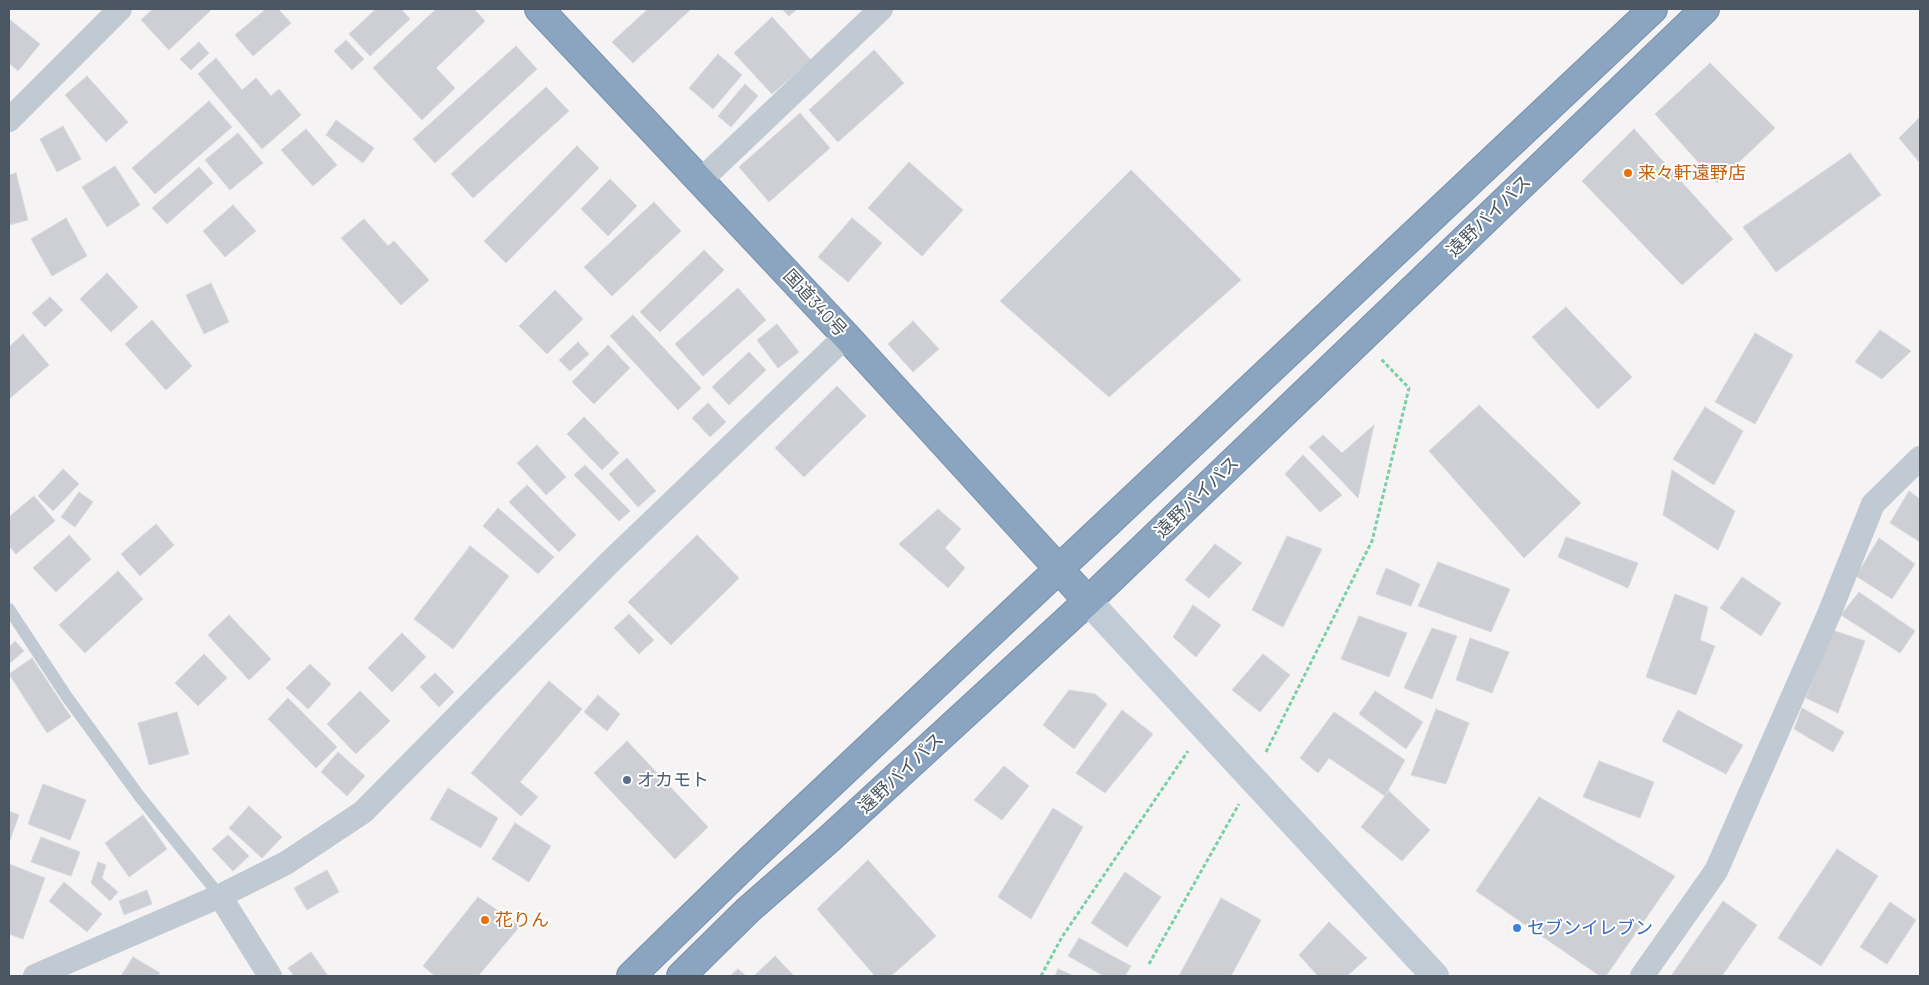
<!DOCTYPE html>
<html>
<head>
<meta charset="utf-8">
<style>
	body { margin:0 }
	#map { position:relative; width:1929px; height:985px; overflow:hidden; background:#f5f3f3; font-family:Barlow,sans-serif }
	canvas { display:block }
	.frame { position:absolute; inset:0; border:10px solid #4a5661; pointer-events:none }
</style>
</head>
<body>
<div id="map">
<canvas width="1929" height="985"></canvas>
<div class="frame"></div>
</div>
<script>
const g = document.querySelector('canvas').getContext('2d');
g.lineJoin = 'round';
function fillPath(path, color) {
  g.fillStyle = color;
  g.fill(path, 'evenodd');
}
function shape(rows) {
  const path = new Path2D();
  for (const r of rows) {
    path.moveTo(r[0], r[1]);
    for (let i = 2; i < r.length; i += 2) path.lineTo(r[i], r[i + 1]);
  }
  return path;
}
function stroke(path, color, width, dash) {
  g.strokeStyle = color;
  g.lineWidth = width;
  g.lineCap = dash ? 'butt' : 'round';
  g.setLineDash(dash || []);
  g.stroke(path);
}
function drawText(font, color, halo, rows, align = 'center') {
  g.font = font + ' Barlow,"Noto Sans JP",sans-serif';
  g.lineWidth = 4;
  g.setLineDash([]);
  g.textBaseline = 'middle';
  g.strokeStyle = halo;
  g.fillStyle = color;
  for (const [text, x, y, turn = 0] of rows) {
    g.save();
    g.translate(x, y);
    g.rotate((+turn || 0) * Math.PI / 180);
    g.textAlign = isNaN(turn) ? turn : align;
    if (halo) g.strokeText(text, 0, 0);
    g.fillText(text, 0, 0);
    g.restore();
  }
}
const building = shape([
	[153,9,212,9,169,50,141,20,153,9],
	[266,9,278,9,291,23,253,56,235,35,266,9],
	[376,9,401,9,410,19,370,56,349,34,376,9],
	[436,9,474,9,485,21,436,68,455,88,422,120,373,68,436,9],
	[648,9,691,9,633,63,612,42,648,9],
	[782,9,797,9,789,16,782,9],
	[772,17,811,60,772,94,734,53,772,17],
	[9,19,40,44,18,71,9,63,9,19],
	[346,40,364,59,352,70,334,51,346,40],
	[199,42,209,53,191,70,180,59,199,42],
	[516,46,537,69,435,163,413,139,516,46],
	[874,50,904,83,838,142,809,110,874,50],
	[718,54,742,75,713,109,689,88,718,54],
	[216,58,242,90,256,78,271,96,279,89,301,115,262,149,198,74,216,58],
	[1710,63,1775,128,1717,183,1655,114,1710,63],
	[87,76,128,122,106,142,65,95,87,76],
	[745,84,758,96,731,127,718,116,745,84],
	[546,87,569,111,473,198,451,174,546,87],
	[209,101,232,127,155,194,132,168,209,101],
	[800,113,830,148,769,202,739,167,800,113],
	[1920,117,1920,163,1899,138,1920,117],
	[336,120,374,148,363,163,326,135,336,120],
	[63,126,81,159,57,172,40,139,63,126],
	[306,129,337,165,313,186,281,150,306,129],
	[1634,129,1733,239,1682,285,1582,181,1634,129],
	[238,133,263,163,230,190,205,160,238,133],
	[577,146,599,168,506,263,484,241,577,146],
	[1850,153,1881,195,1776,272,1743,227,1850,153],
	[909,162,963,210,922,256,868,208,909,162],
	[115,166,140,205,107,227,82,187,115,166],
	[199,167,213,183,167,224,152,208,199,167],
	[1131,170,1241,280,1109,397,1000,301,1131,170],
	[16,173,28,220,9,225,9,175,16,173],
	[610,179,637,206,608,236,581,209,610,179],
	[654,202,681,231,612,296,584,267,654,202],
	[233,205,256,231,225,257,203,231,233,205],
	[66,218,87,256,52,276,31,239,66,218],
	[852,218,882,243,848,282,818,257,852,218],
	[364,219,388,246,394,241,429,280,401,305,341,238,364,219],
	[704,250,724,270,660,332,640,312,704,250],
	[107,273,138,307,111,332,80,299,107,273],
	[211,283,229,322,204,334,186,295,211,283],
	[738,288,766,320,703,376,675,344,738,288],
	[555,290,583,319,547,354,519,326,555,290],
	[50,297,63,310,45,327,32,313,50,297],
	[1566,307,1632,377,1598,409,1532,337,1566,307],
	[633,315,701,388,678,410,610,336,633,315],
	[152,320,192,366,166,390,125,344,152,320],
	[913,321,939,349,913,372,888,344,913,321],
	[777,324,799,352,778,368,757,340,777,324],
	[1880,330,1911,351,1882,379,1855,362,1880,330],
	[1755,333,1793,355,1755,424,1715,402,1755,333],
	[23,334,49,365,9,399,9,347,23,334],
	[578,342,589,354,570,371,559,360,578,342],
	[608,345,630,368,594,404,572,382,608,345],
	[749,352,766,370,729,405,712,387,749,352],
	[837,386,866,416,804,477,775,448,837,386],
	[708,403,726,422,710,437,692,418,708,403],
	[1479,405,1581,503,1524,558,1429,451,1479,405],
	[1705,407,1743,431,1714,485,1673,459,1705,407],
	[584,417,619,453,602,470,567,434,584,417],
	[1374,425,1358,498,1309,447,1323,435,1342,453,1374,425],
	[537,445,566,477,546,495,517,463,537,445],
	[1303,455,1342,495,1320,512,1285,474,1303,455],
	[627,458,656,491,638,507,609,474,627,458],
	[585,465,630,511,619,521,574,475,585,465],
	[63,469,79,484,53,511,38,496,63,469],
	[1672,470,1735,511,1718,550,1663,515,1672,470],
	[527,485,576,535,559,552,509,502,527,485],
	[1909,491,1920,499,1920,542,1890,523,1909,491],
	[79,492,93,502,75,527,61,517,79,492],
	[34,496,55,521,16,554,9,546,9,517,34,496],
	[498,508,554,557,538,574,483,526,498,508],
	[938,509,961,529,945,548,965,568,948,588,899,544,938,509],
	[156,524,174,545,140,576,121,554,156,524],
	[69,535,91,559,56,592,33,568,69,535],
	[697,535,739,578,671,645,628,602,697,535],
	[1287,536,1322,549,1283,627,1252,610,1287,536],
	[1566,537,1638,563,1628,588,1558,557,1566,537],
	[1879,538,1915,564,1892,599,1856,576,1879,538],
	[1215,544,1242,563,1209,598,1185,580,1215,544],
	[470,546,509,576,453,649,414,619,470,546],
	[1438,562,1510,589,1491,632,1418,606,1438,562],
	[1386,568,1420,584,1411,606,1376,594,1386,568],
	[118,571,143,599,85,653,59,625,118,571],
	[1742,577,1781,603,1761,636,1720,608,1742,577],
	[1859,592,1915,631,1900,653,1841,615,1859,592],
	[1675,594,1708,607,1700,640,1715,646,1696,695,1646,677,1675,594],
	[1193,605,1221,625,1196,657,1173,637,1193,605],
	[629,614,654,640,639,654,614,628,629,614],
	[229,615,271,659,249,680,208,635,229,615],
	[1359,616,1407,633,1389,677,1341,659,1359,616],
	[1432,628,1457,636,1432,699,1404,688,1432,628],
	[1832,630,1865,641,1838,713,1806,698,1832,630],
	[402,633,426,657,392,692,368,668,402,633],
	[1470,638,1509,652,1492,693,1456,680,1470,638],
	[15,641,24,651,9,664,9,647,15,641],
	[204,654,227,678,198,706,175,683,204,654],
	[1263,654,1290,675,1260,712,1232,690,1263,654],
	[32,658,71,717,47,733,9,674,32,658],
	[310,664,331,684,308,709,286,688,310,664],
	[435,673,454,692,439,707,420,687,435,673],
	[549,681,582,709,520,782,538,797,521,816,471,773,549,681],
	[1069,690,1095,694,1107,704,1074,749,1043,725,1069,690],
	[360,691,390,721,356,754,327,724,360,691],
	[1375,691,1423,722,1406,749,1359,714,1375,691],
	[598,695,620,714,607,731,584,712,598,695],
	[288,698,337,747,316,768,268,719,288,698],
	[1802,708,1844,732,1833,752,1794,729,1802,708],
	[1436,709,1469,723,1446,784,1411,775,1436,709],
	[1122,710,1153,734,1105,793,1076,773,1122,710],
	[1678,710,1743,745,1726,774,1662,741,1678,710],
	[177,712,189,754,149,765,138,723,177,712],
	[1334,712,1405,760,1385,796,1329,758,1318,773,1300,758,1334,712],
	[627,741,708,827,675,859,594,773,627,741],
	[338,752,365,776,347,796,321,772,338,752],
	[1599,761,1654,782,1640,818,1583,797,1599,761],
	[1004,766,1029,786,1002,820,974,800,1004,766],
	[43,784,86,800,70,840,28,824,43,784],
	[448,788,498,818,481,848,430,819,448,788],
	[1389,791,1430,830,1402,861,1361,827,1389,791],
	[1539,797,1675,876,1606,976,1600,976,1476,891,1539,797],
	[249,806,282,837,262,858,229,828,249,806],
	[1053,808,1083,827,1031,919,998,897,1053,808],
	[9,811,19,815,9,843,9,811],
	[143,815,167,849,129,877,105,843,143,815],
	[515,823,551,846,529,882,492,859,515,823],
	[228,835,249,856,233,871,212,849,228,835],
	[41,837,80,852,71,876,31,862,41,837],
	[1837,849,1878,876,1821,966,1778,938,1837,849],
	[868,860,936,936,891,976,875,976,817,909,868,860],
	[98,862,106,865,102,878,118,892,110,901,91,883,98,862],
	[9,864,45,878,23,939,9,934,9,864],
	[327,870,339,892,307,910,294,888,327,870],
	[1125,872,1161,897,1127,947,1091,923,1125,872],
	[64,882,102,914,87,932,49,901,64,882],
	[147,890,152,904,124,915,119,901,147,890],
	[478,897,520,926,478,976,435,976,423,966,478,897],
	[1221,898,1261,920,1231,976,1179,976,1221,898],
	[1723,901,1757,925,1722,976,1671,976,1723,901],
	[1890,902,1916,920,1887,964,1860,947,1890,902],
	[1329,922,1367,958,1347,976,1318,976,1299,955,1329,922],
	[1079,938,1131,966,1125,976,1104,976,1068,956,1079,938],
	[311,952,328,976,294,976,288,968,311,952],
	[775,956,794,976,754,976,775,956],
	[133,957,160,973,158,976,121,976,133,957],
	[738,969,746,976,730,976,738,969],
	[1058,969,1074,976,1055,976,1058,969]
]);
const path = shape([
	[1266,752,1372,541,1409,388,1381,359],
	[1149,964,1239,804],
	[1041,976,1062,937,1188,751]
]);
const lane = shape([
	[9,609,67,697,140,797,220,896]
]);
const street = shape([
	[9,120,120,9],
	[700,181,881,9],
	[220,896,270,976],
	[35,976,220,896,286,863,363,812,610,562,846,336],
	[1642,976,1716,871,1829,614,1873,504,1920,458]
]);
const secondary = shape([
	[1088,601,1435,976]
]);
const highway = shape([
	[539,9,846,336,1088,601],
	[631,976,751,859,1653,9],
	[681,976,748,910,828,840,1088,601,1705,9]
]);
const markers = [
	[1628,173,5,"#e8710a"],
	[627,780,5,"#5c6f8a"],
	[485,920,5,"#e8710a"],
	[1517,928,5,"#3f7fe0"]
];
const foodNames = [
	["来々軒遠野店",1638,173],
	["花りん",495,920]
];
const streetNames = [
	["遠野バイパス",1489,216,-44],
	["国道340号",815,303,47],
	["遠野バイパス",1197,497,-44],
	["遠野バイパス",901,773,-43]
];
const serviceNames = [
	["オカモト",637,780]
];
const shopNames = [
	["セブンイレブン",1527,928]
];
fillPath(building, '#cdcfd5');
stroke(building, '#d7d9de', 1);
stroke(highway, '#7690ad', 30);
stroke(path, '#7ad0a6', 3, [4, 2.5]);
stroke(lane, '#c1cad2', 12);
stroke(street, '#c1cad2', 24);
stroke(secondary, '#c1cbd6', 28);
stroke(highway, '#8ba5c1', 28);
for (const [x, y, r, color] of markers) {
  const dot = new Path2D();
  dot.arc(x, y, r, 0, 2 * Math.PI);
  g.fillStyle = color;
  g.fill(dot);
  stroke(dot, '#fff', 2);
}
drawText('18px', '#c56008', '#fff', foodNames, 'left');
drawText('18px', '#4a5661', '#fff', streetNames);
drawText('18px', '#4e5e75', '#fff', serviceNames, 'left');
drawText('18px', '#366cbe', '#fff', shopNames, 'left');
</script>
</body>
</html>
